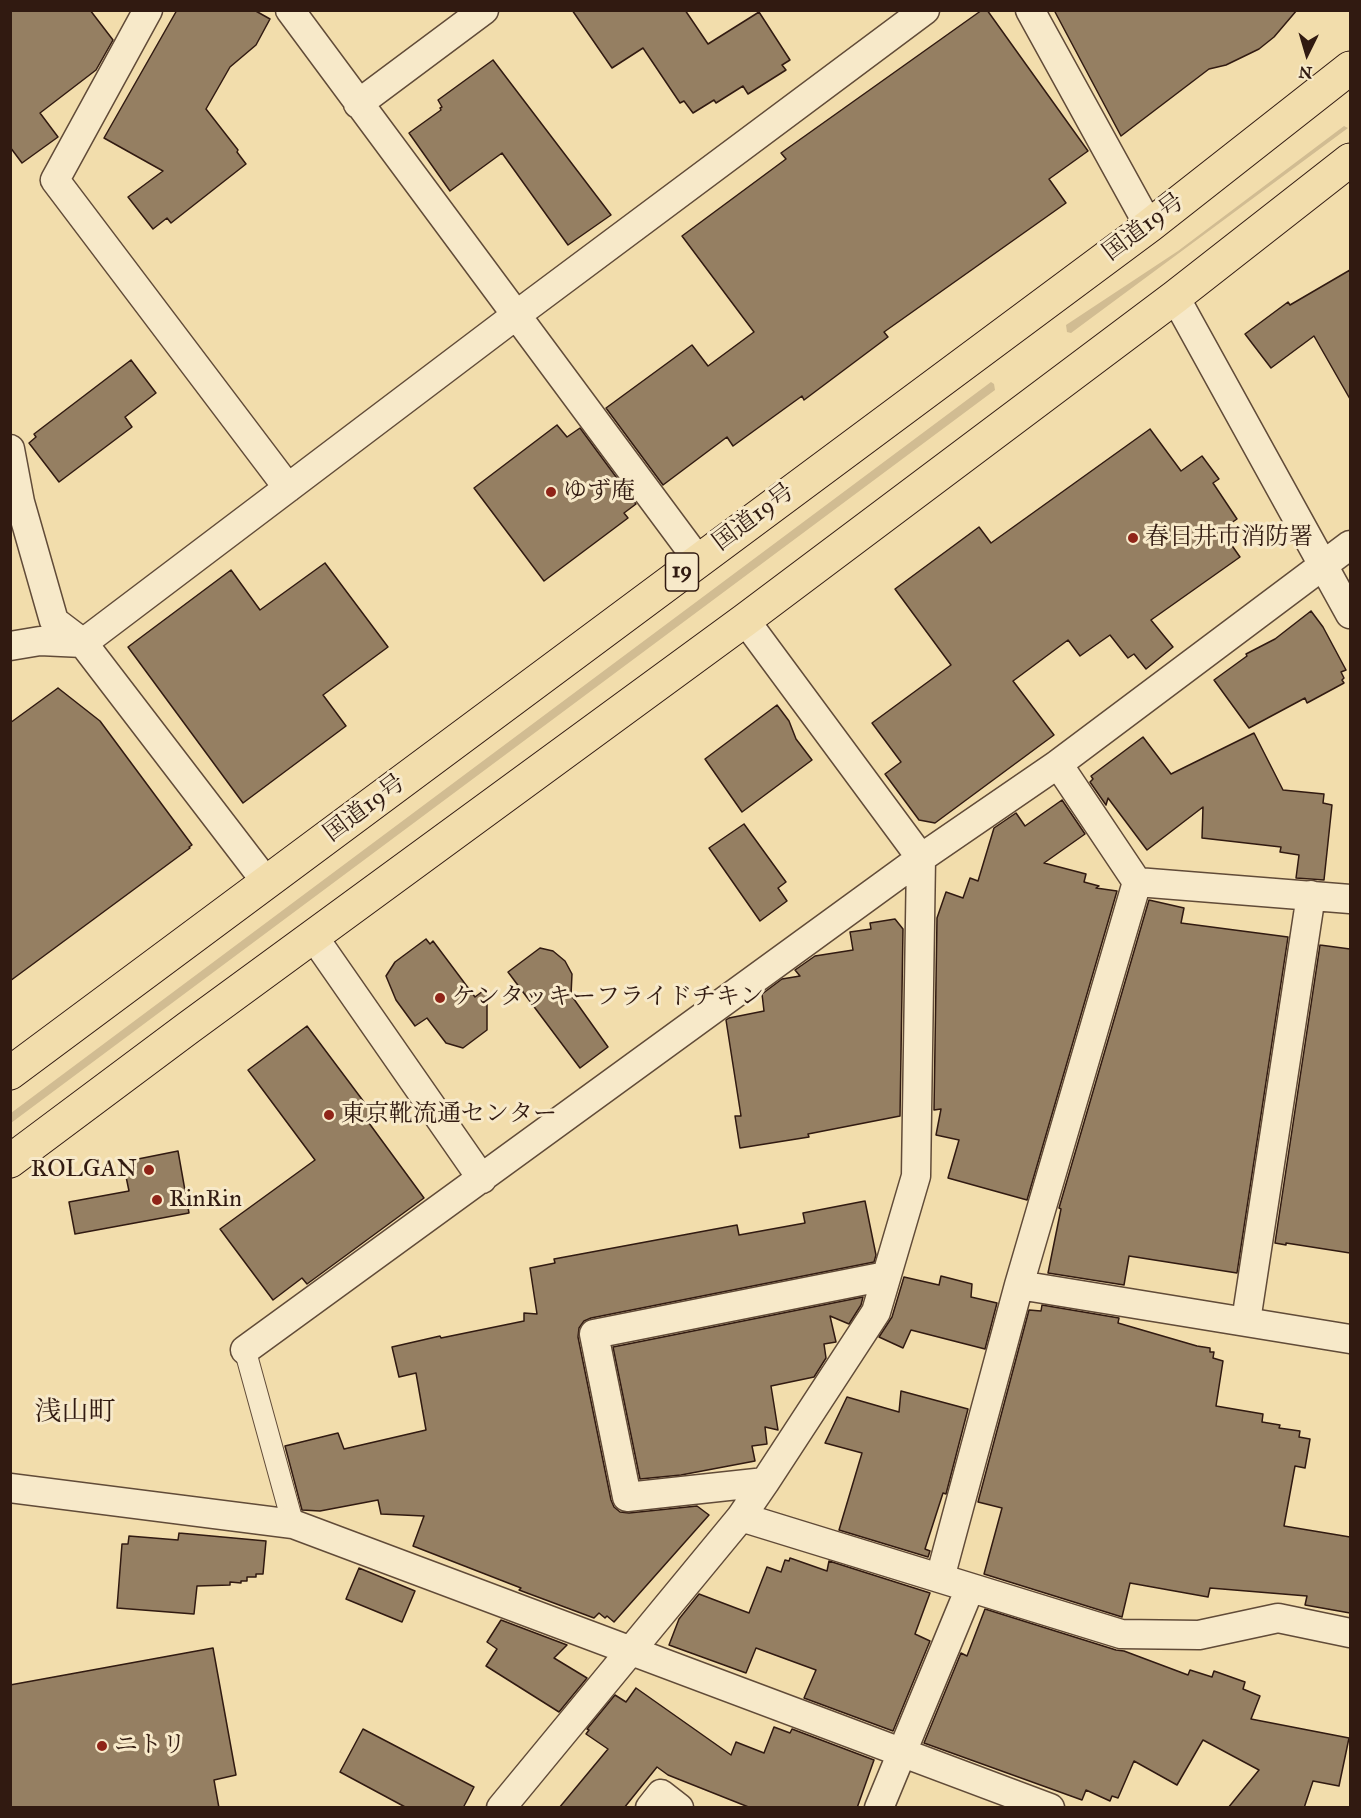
<!DOCTYPE html>
<html>
<head>
<meta charset="utf-8">
<style>
	body { margin:0 }
	#map { position:relative; width:1361px; height:1818px; overflow:hidden; background:#f2ddac; font-family:"IM FELL Great Primer",serif }
	canvas { display:block }
	.frame { position:absolute; inset:0; border:12px solid #311a11; pointer-events:none }
	.north { position:absolute; left:1277px; top:24px; width:60px; height:60px; -webkit-text-stroke:4px #f7e9c9; paint-order:stroke; rotate:185deg; font-size:16px; font-weight:700; line-height:24px; text-align:center; color:#311a11 }
	.north::after { content:''; display:block; margin:auto; width:21px; height:27px; background:#311a11; clip-path:polygon(50% 0,100% 100%,50% 72%,0 100%) }
</style>
</head>
<body>
<div id="map">
<canvas width="1361" height="1818"></canvas>
<div class="frame"></div>
<div class="north">N</div>
</div>
<script>
const g = document.querySelector('canvas').getContext('2d');
g.lineJoin = 'round';
function fillPath(path, color) {
  g.fillStyle = color;
  g.fill(path, 'evenodd');
}
function shape(rows) {
  const path = new Path2D();
  for (const r of rows) {
    path.moveTo(r[0], r[1]);
    for (let i = 2; i < r.length; i += 2) path.lineTo(r[i], r[i + 1]);
  }
  return path;
}
function stroke(path, color, width, dash) {
  g.strokeStyle = color;
  g.lineWidth = width;
  g.lineCap = dash ? 'butt' : 'round';
  g.setLineDash(dash || []);
  g.stroke(path);
}
function drawText(font, color, halo, rows, align = 'center') {
  g.font = font + ' "IM FELL Great Primer","Noto Serif JP",serif';
  g.lineWidth = 6;
  g.setLineDash([]);
  g.textBaseline = 'middle';
  g.strokeStyle = halo;
  g.fillStyle = color;
  for (const [text, x, y, turn = 0] of rows) {
    g.save();
    g.translate(x, y);
    g.rotate((+turn || 0) * Math.PI / 180);
    g.textAlign = isNaN(turn) ? turn : align;
    if (halo) g.strokeText(text, 0, 0);
    g.fillText(text, 0, 0);
    g.restore();
  }
}
const green = shape([
	[1344,126,1348,128,1071,333,1067,332,1066,325,1178,251],
	[991,382,994,384,995,390,11,1123,11,1113]
]);
const building = shape([
	[10,10,90,10,113,40,96,70,40,113,58,137,22,163,10,147,10,10],
	[177,10,254,10,270,19,256,45,230,67,206,109,238,150,237,152,246,164,171,223,167,218,153,229,128,197,163,171,104,138,177,10],
	[572,10,685,10,708,44,759,12,790,60,782,65,786,70,748,94,743,86,716,103,714,100,693,113,684,101,680,103,643,48,612,68,572,10],
	[982,10,987,10,1088,151,1049,179,1066,203,884,332,888,337,804,400,802,396,733,446,727,437,663,485,606,408,692,345,708,366,754,332,682,236,786,159,781,153,982,10],
	[1054,10,1297,10,1274,37,1259,49,1226,65,1209,69,1121,136,1054,10],
	[493,60,611,215,568,245,502,153,450,191,409,133,441,110,440,108,442,107,438,100,493,60],
	[1350,270,1350,399,1314,336,1271,368,1245,334,1288,302,1290,305,1350,270],
	[131,360,156,393,125,417,132,427,59,482,29,443,36,437,34,434,131,360],
	[557,425,567,437,580,428,636,504,624,513,628,518,544,581,474,488,557,425],
	[1150,429,1181,471,1202,456,1219,479,1213,483,1237,519,1221,530,1240,557,1151,620,1173,647,1146,669,1134,654,1128,658,1110,635,1080,656,1068,640,1013,681,1054,735,935,823,919,820,885,774,901,762,872,723,951,665,895,589,979,527,991,543,1150,429],
	[325,563,388,647,323,695,346,726,243,803,128,647,231,570,260,610,325,563],
	[1311,611,1323,627,1346,670,1341,672,1344,678,1342,680,1344,683,1307,703,1305,698,1249,728,1214,680,1247,656,1246,654,1275,639,1311,611],
	[58,688,100,721,192,845,189,847,190,848,10,981,10,723,58,688],
	[777,705,789,721,796,739,812,760,742,812,705,759,777,705],
	[1254,733,1283,790,1324,794,1323,803,1332,805,1324,880,1296,878,1299,855,1280,852,1281,847,1202,838,1203,807,1147,850,1108,798,1106,805,1090,782,1093,779,1091,776,1143,737,1171,774,1254,733],
	[1062,800,1085,834,1044,863,1086,874,1084,882,1099,886,1096,888,1117,891,1027,1200,948,1178,959,1140,936,1135,941,1109,934,1110,937,918,946,892,963,898,970,878,978,881,994,828,1016,813,1025,826,1062,800],
	[744,824,786,882,778,888,787,901,760,921,709,848,744,824],
	[1149,900,1184,908,1181,923,1288,937,1237,1273,1129,1256,1124,1285,1048,1273,1061,1209,1059,1208,1149,900],
	[895,919,903,929,900,1116,808,1134,809,1137,740,1148,735,1116,741,1116,726,1020,729,1018,764,1011,762,994,782,979,800,976,795,970,815,956,853,950,850,932,871,929,870,923,895,919],
	[426,939,430,944,433,941,475,997,487,988,487,1030,463,1048,446,1043,427,1018,415,1026,396,1000,386,976,395,962,426,939],
	[1320,945,1350,949,1350,1253,1286,1243,1286,1245,1275,1243,1320,945],
	[540,948,553,951,565,961,572,974,571,995,608,1047,580,1068,508,972,540,948],
	[307,1026,373,1114,366,1119,424,1198,307,1284,302,1278,273,1300,220,1229,315,1160,248,1070,307,1026],
	[178,1151,189,1213,75,1234,69,1202,129,1191,123,1162,178,1151],
	[865,1201,876,1255,874,1262,591,1318,584,1321,579,1328,578,1337,611,1500,614,1507,620,1512,629,1513,697,1506,709,1515,614,1622,607,1616,605,1618,599,1613,594,1618,519,1590,521,1588,413,1546,424,1516,381,1514,378,1500,320,1511,302,1510,285,1446,338,1433,344,1449,426,1430,416,1373,399,1377,392,1347,440,1336,441,1338,524,1321,524,1313,537,1314,530,1268,555,1263,554,1259,737,1225,739,1235,805,1223,803,1213,865,1201],
	[941,1276,972,1284,971,1297,997,1303,985,1349,911,1330,903,1348,879,1337,892,1317,904,1277,939,1285,941,1276],
	[863,1297,861,1305,849,1324,830,1316,836,1342,824,1344,826,1358,814,1377,771,1386,778,1430,765,1427,767,1444,752,1446,755,1461,681,1475,640,1479,613,1347,863,1297],
	[1042,1305,1119,1318,1118,1323,1197,1346,1210,1348,1210,1352,1214,1352,1213,1358,1223,1361,1216,1406,1263,1414,1262,1422,1280,1425,1279,1428,1300,1431,1299,1437,1310,1439,1305,1468,1295,1466,1284,1526,1350,1537,1350,1613,1305,1605,1307,1596,1210,1588,1208,1597,1130,1583,1122,1617,984,1574,1002,1508,978,1502,1029,1310,1041,1311,1042,1305],
	[901,1391,968,1409,946,1494,943,1493,925,1549,930,1551,928,1557,839,1530,862,1453,825,1443,847,1397,899,1412,901,1391],
	[179,1533,266,1541,263,1574,256,1574,256,1577,247,1577,247,1581,241,1581,241,1583,230,1582,230,1585,197,1586,194,1614,117,1608,122,1544,128,1544,129,1536,178,1540,179,1533],
	[790,1558,827,1571,829,1561,930,1593,915,1634,930,1641,893,1731,804,1698,816,1670,756,1648,746,1673,669,1645,679,1619,699,1594,749,1613,767,1567,781,1572,785,1560,789,1561,790,1558],
	[359,1568,415,1591,402,1622,346,1599,359,1568],
	[985,1609,1116,1650,1124,1651,1188,1675,1190,1670,1212,1677,1214,1671,1245,1682,1243,1689,1260,1696,1251,1719,1349,1738,1339,1786,1313,1781,1304,1808,1228,1808,1259,1770,1203,1740,1177,1785,1134,1761,1118,1798,1112,1796,1110,1801,1086,1790,1082,1800,924,1743,961,1653,967,1656,985,1609],
	[501,1620,567,1645,554,1658,587,1678,559,1712,486,1666,497,1649,487,1642,501,1620],
	[213,1648,236,1775,214,1780,219,1808,10,1808,10,1685,213,1648],
	[636,1688,731,1755,736,1742,764,1753,774,1727,790,1733,792,1729,874,1760,857,1808,751,1808,668,1775,657,1767,624,1808,559,1808,608,1749,586,1734,589,1730,587,1729,615,1695,626,1702,636,1688],
	[363,1729,474,1787,463,1808,407,1808,340,1772,363,1729]
]);
const pedestrian = shape([
	[245,1350,293,1524]
]);
const minor = shape([
	[148,10,55,180,288,488],
	[290,10,698,560],
	[1030,10,1149,226],
	[358,104,484,10],
	[1175,297,1350,614],
	[10,449,20,502,54,621,83,643,267,883],
	[10,646,40,641,83,643,515,316,925,10],
	[1058,764,1137,882],
	[1137,882,1350,899],
	[313,936,482,1179],
	[1019,1285,1350,1339],
	[1246,1321,1311,895],
	[245,1350,921,858,1058,764,1350,545],
	[765,1482,627,1497,594,1334,886,1276],
	[10,1488,293,1524,1050,1808],
	[741,1517,1121,1634,1199,1635,1278,1618,1350,1633],
	[940,1578,1019,1285,1137,882],
	[501,1808,741,1517,765,1482,876,1312,916,1176,921,858,745,620],
	[650,1808,661,1794,679,1808],
	[879,1808,970,1588]
]);
const trunk = shape([
	[10,1073,1149,226,1350,68],
	[10,1161,188,1028,745,620,1175,297,1350,160]
]);
const markers = [
	[551,492,6,"#8f2418"],
	[1133,538,6,"#8f2418"],
	[440,998,6,"#8f2418"],
	[329,1115,6,"#8f2418"],
	[149,1170,6,"#8f2418"],
	[157,1200,6,"#8f2418"],
	[102,1746,6,"#8f2418"]
];
const shields = [
	[682,572,33]
];
const shieldNames = [
	["19",682,572]
];
const streetNames = [
	["国道19号",1144,228,-37],
	["国道19号",754,518,-37],
	["国道19号",365,809,-37]
];
const poiNames = [
	["ゆず庵",563,492],
	["春日井市消防署",1145,538],
	["ケンタッキーフライドチキン",452,998],
	["東京靴流通センター",341,1115],
	["ROLGAN",137,1170,"right"],
	["RinRin",169,1200],
	["ニトリ",114,1746]
];
const quarterNames = [
	["浅山町",75,1413]
];
fillPath(green, '#d1bc92');
fillPath(building, '#957f62');
stroke(building, '#311a11', 1.5);
stroke(pedestrian, '#614b38', 23);
stroke(minor, '#614b38', 31);
stroke(trunk, '#311a11', 35);
stroke(pedestrian, '#f7e9c9', 21);
stroke(minor, '#f7e9c9', 28);
stroke(trunk, '#f2ddac', 33);
for (const [x, y, r, color] of markers) {
  const dot = new Path2D();
  dot.arc(x, y, r, 0, 2 * Math.PI);
  g.fillStyle = color;
  g.fill(dot);
  stroke(dot, '#f7e9c9', 2);
}
for (const [x, y, w] of shields) {
  const box = new Path2D();
  box.roundRect(x - w / 2, y - 19, w, 38, 4.5);
  g.fillStyle = '#f7e9c9';
  g.fill(box);
  stroke(box, '#311a11', 1.5);
}
drawText('bold 22px', '#311a11', null, shieldNames);
drawText('24px', '#311a11', '#f7e9c9', streetNames);
drawText('24px', '#311a11', '#f7e9c9', poiNames, 'left');
drawText('27px', '#311a11', '#f7e9c9', quarterNames);
</script>
</body>
</html>
